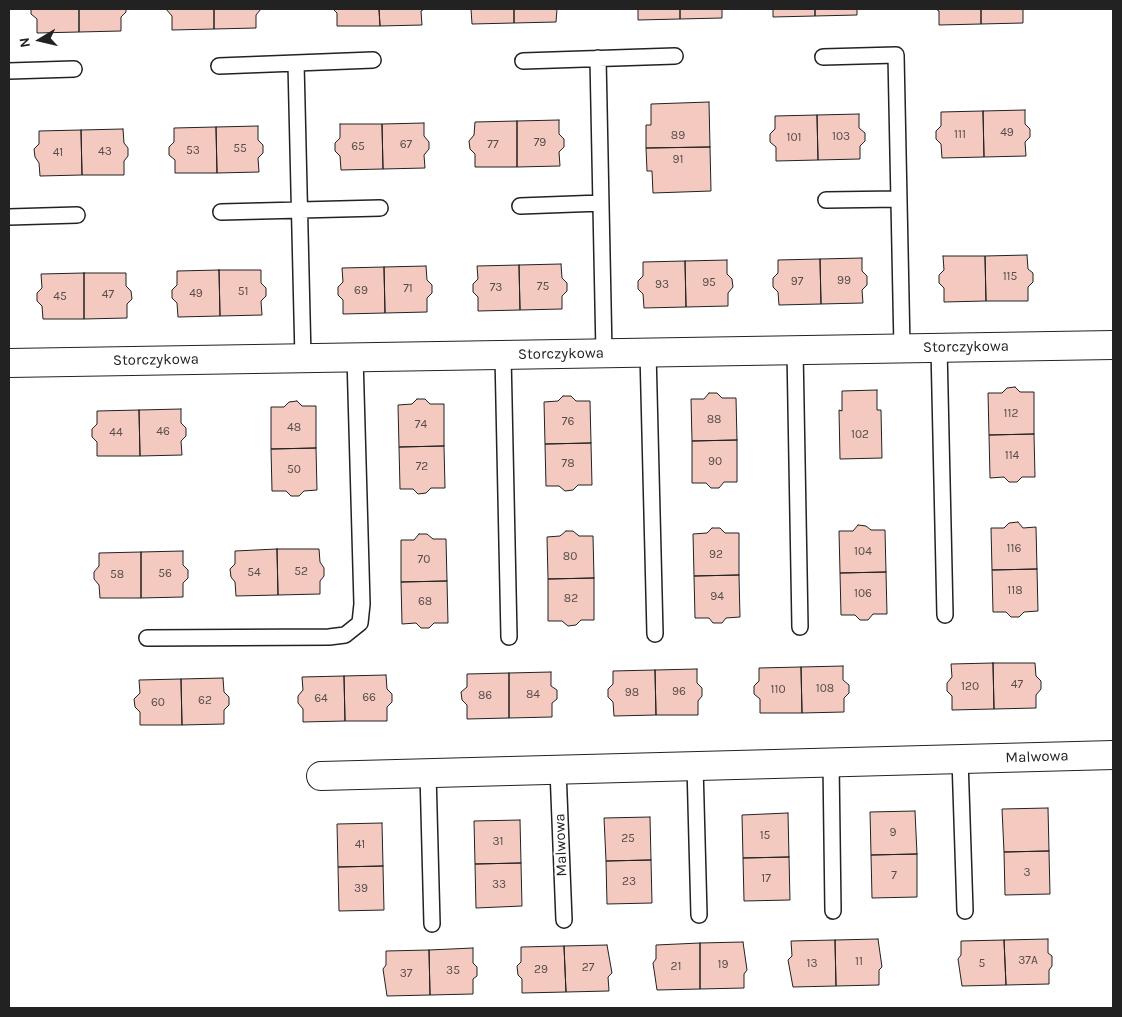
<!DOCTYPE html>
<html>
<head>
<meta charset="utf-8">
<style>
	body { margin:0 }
	#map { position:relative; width:1122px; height:1017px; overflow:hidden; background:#fff; font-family:Karla,sans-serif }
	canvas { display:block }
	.frame { position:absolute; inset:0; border:10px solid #222; pointer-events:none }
	.north { position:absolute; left:15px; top:15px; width:50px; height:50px; -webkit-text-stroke:4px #fff; paint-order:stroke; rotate:261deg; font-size:14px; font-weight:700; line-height:20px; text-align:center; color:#222 }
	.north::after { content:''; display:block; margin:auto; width:18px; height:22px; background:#222; clip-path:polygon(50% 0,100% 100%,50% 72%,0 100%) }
</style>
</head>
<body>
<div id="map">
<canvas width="1122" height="1017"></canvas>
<div class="frame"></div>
<div class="north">N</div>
</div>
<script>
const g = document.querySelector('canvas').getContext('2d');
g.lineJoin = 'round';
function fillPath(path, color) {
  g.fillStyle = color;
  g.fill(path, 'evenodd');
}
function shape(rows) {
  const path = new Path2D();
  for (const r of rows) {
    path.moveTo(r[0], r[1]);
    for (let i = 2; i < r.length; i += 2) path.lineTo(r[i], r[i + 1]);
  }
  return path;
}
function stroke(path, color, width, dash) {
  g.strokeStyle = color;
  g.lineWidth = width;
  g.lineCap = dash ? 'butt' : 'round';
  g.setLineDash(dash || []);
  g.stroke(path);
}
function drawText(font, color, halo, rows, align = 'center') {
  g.font = font + ' Karla,sans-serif';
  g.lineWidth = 4;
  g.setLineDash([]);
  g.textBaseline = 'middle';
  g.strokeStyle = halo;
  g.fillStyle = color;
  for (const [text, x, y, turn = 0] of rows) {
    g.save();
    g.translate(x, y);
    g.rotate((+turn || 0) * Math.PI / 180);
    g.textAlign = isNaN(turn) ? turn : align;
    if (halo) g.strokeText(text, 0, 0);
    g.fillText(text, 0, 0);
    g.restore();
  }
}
const building = shape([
	[31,9,79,9,79,32,37,33,37,19,31,14,31,9],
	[79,9,126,9,126,12,121,17,121,31,79,32,79,9],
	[166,9,214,9,214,29,172,30,172,16,166,9],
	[214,9,261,9,256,15,256,28,214,29,214,9],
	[333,9,379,9,380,26,337,26,337,13,333,9],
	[379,9,424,9,421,11,422,25,380,26,379,9],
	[471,9,514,9,514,23,472,24,471,9],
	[514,9,557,9,556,22,514,23,514,9],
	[638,9,680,9,680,19,638,20,638,9],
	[680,9,722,9,722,18,680,19,680,9],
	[773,9,815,9,815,16,773,17,773,9],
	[815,9,857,9,857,15,815,16,815,9],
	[936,9,981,9,981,24,939,25,939,11,936,9],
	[981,9,1023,9,1023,23,981,24,981,9],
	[709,102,710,147,646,148,646,125,651,125,651,104,709,102],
	[1025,110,1025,124,1030,129,1030,137,1025,142,1026,156,984,157,983,111,1025,110],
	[983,111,984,157,942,158,941,144,936,139,936,131,941,126,941,112,983,111],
	[859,114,859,128,865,133,865,141,860,146,860,159,818,160,817,115,859,114],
	[817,115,818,160,776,161,776,147,770,142,770,134,775,129,775,116,817,115],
	[559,120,559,134,564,139,564,147,559,152,560,166,517,167,517,121,559,120],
	[517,121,517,167,475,167,475,154,470,149,469,141,474,135,475,122,517,121],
	[424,123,424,136,429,142,429,149,424,155,425,168,383,169,382,124,424,123],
	[340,124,382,124,383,169,341,170,340,156,335,151,335,143,340,138,340,124],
	[258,126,258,140,263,145,263,153,258,158,259,172,217,173,216,127,258,126],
	[216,127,217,173,175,173,175,160,169,155,169,147,174,142,174,128,216,127],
	[123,129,124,143,128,148,128,156,124,161,124,175,82,175,81,130,123,129],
	[81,130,82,175,40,176,39,163,35,157,34,149,39,144,39,131,81,130],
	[710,147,711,191,653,193,652,171,647,171,646,148,710,147],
	[1027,255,1028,269,1033,273,1033,282,1028,287,1028,301,986,301,985,256,1027,255],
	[943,256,985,256,986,301,944,302,944,288,939,283,939,275,944,270,943,256],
	[862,258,862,271,867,276,867,285,862,290,863,303,821,304,820,259,862,258],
	[820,259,821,304,779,305,778,292,773,287,773,278,778,273,778,260,820,259],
	[727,260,727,274,732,279,733,287,728,293,728,306,686,307,685,261,727,260],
	[685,261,686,307,644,308,643,294,638,289,638,281,643,276,643,262,685,261],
	[561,264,562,278,567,283,567,291,562,296,562,309,520,310,519,265,561,264],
	[519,265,520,310,478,311,478,297,473,292,473,284,478,279,477,266,519,265],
	[426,266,427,280,432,285,432,293,427,298,427,312,385,313,384,267,426,266],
	[384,267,385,313,343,314,343,300,338,295,338,287,343,282,342,268,384,267],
	[219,270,261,270,261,283,266,288,266,296,261,301,262,315,220,316,219,270],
	[219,270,220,316,178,317,177,303,172,298,172,290,177,285,177,271,219,270],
	[84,273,126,273,126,286,131,291,132,299,127,304,127,318,84,319,84,273],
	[84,273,84,319,43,319,42,306,37,301,37,293,42,288,41,274,84,273],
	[1015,387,1020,392,1034,392,1034,434,989,435,988,393,1002,393,1007,388,1015,387],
	[877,390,877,410,881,410,882,458,840,459,839,410,842,411,842,391,877,390],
	[709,393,717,393,722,398,736,398,737,440,692,441,691,399,704,399,709,393],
	[563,396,571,396,576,401,590,401,591,443,545,444,544,402,558,401,563,396],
	[417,399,425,399,430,404,444,404,444,446,399,447,398,405,412,404,417,399],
	[297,401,302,406,316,406,316,448,271,449,271,407,284,407,289,402,297,401],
	[181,409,181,423,186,428,186,436,181,441,182,455,140,456,139,410,181,409],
	[139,410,140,456,97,456,97,442,92,437,92,429,97,424,97,411,139,410],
	[1034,434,1035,477,1022,477,1017,482,1009,482,1004,477,990,478,989,435,1034,434],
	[737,440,737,482,724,482,719,488,711,488,706,483,692,483,692,441,737,440],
	[591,443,592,485,578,485,573,490,565,491,559,486,546,486,545,444,591,443],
	[444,446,445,488,431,488,426,493,418,494,413,489,400,489,399,447,444,446],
	[316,448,317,490,304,491,299,496,291,496,286,491,272,491,271,449,316,448],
	[1018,522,1023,528,1036,527,1037,569,992,570,991,528,1004,528,1009,523,1018,522],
	[858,525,866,526,871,530,885,530,886,572,840,573,839,531,853,531,858,525],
	[712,528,720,528,725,533,739,533,739,575,694,576,693,534,707,533,712,528],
	[566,531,573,531,579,536,593,536,594,578,548,579,547,537,560,536,566,531],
	[419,534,427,534,433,539,446,539,447,581,401,582,401,540,414,540,419,534],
	[277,549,319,549,320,562,324,568,324,576,320,581,320,594,278,595,277,549],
	[277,549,278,595,236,596,235,582,231,577,230,569,235,564,235,551,277,549],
	[183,551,183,565,188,570,188,578,183,583,183,597,141,598,141,552,183,551],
	[141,552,141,598,100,598,99,585,94,579,94,572,99,566,99,553,141,552],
	[1037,569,1038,611,1024,612,1019,617,1011,617,1006,612,993,612,992,570,1037,569],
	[886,572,887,614,873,614,868,620,860,620,855,615,841,615,840,573,886,572],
	[739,575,740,617,726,618,722,623,713,623,709,618,695,618,694,576,739,575],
	[594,578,594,620,581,620,576,625,568,626,562,621,548,621,548,579,594,578],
	[447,581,448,623,434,623,429,628,421,628,416,623,402,624,401,582,447,581],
	[993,663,1035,663,1036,676,1041,681,1041,689,1036,695,1036,708,994,709,993,663],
	[993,663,994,709,952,710,952,696,947,691,947,683,952,677,951,664,993,663],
	[843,666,843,680,849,685,849,693,844,698,844,712,802,713,801,667,843,666],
	[801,667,802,713,760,713,760,699,754,694,754,686,759,681,759,668,801,667],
	[697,669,697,683,702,688,702,696,698,701,698,715,656,715,655,670,697,669],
	[655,670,656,715,614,716,613,702,608,697,608,689,613,684,613,671,655,670],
	[551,672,551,686,557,690,557,699,552,703,552,717,509,718,509,673,551,672],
	[509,673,509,718,467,719,467,705,462,700,461,692,467,687,467,674,509,673],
	[386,675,387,689,392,694,392,702,387,707,387,721,345,721,344,676,386,675],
	[344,676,345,721,303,722,303,709,298,703,298,696,303,690,302,677,344,676],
	[223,678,224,692,229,697,229,705,224,710,224,724,182,725,181,679,223,678],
	[181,679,182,725,140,725,140,712,135,707,134,699,140,693,139,680,181,679],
	[1048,808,1049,851,1004,852,1002,809,1048,808],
	[915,811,917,854,871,855,870,812,915,811],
	[788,813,789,857,743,858,742,815,788,813],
	[650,817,651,860,606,861,604,818,650,817],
	[520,820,521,863,475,864,474,821,520,820],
	[382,823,383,866,338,867,337,824,382,823],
	[1049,851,1050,894,1005,895,1004,852,1049,851],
	[917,854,917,897,872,898,871,855,917,854],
	[789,857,790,900,744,901,743,858,789,857],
	[651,860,652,903,607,904,606,861,651,860],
	[521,863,522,906,476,908,475,864,521,863],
	[383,866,384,910,339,911,338,867,383,866],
	[878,939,882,967,879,970,879,985,836,986,835,940,878,939],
	[1048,939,1048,953,1052,956,1052,966,1049,970,1049,984,1006,985,1004,940,1048,939],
	[835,940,836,986,793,987,788,960,792,956,791,941,835,940],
	[1004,940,1006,985,962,986,958,959,961,955,961,941,1004,940],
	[743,942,747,970,744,974,744,988,700,989,700,943,743,942],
	[700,943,700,989,657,990,653,963,656,959,656,945,700,943],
	[607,945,612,973,608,977,609,991,566,992,564,946,607,945],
	[564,946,566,992,522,993,522,979,518,975,517,966,521,962,521,947,564,946],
	[473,948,473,963,477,967,477,976,473,979,473,994,430,995,429,950,473,948],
	[429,950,430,995,387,996,383,969,386,965,386,951,429,950]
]);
const lane = shape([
	[823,57,896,55,902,348],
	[598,58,604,353],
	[523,61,675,56],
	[296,63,303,358],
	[219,66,373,60],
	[9,71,74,69],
	[826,200,899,199],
	[520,206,601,203],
	[221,212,380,208],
	[9,217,77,215],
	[939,348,945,615],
	[795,350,800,627],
	[648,352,655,634],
	[503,355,509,637],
	[147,638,329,637,345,635,360,623,362,604,355,357],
	[960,759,965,911],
	[831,762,833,911],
	[695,766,699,915],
	[558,770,564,920],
	[428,773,432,924]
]);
const street = shape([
	[9,363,1113,345],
	[321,776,1113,755]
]);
const numberNames = [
	["49",1007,133],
	["111",960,135],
	["89",678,136],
	["103",841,137],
	["101",794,138],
	["79",540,143],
	["67",406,145],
	["77",493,145],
	["65",358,147],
	["55",240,149],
	["53",193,151],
	["43",105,152],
	["41",58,153],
	["91",678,160],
	["115",1010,277],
	["99",844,281],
	["97",797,282],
	["95",709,283],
	["93",662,285],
	["75",543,287],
	["73",496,288],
	["71",408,289],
	["69",361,291],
	["51",243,292],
	["49",196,294],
	["47",108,295],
	["45",60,297],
	["112",1011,414],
	["88",714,420],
	["76",568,422],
	["74",421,425],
	["48",294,428],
	["46",163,432],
	["44",116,433],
	["102",860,435],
	["114",1012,456],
	["90",715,462],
	["78",568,464],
	["72",422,467],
	["50",294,470],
	["116",1014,549],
	["104",863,552],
	["92",716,555],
	["80",570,557],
	["70",424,560],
	["52",301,572],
	["54",254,573],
	["56",165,574],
	["58",117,575],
	["118",1015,591],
	["106",863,594],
	["94",717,597],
	["82",571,599],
	["68",425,602],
	["47",1017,685],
	["120",970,687],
	["108",825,689],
	["110",778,690],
	["96",679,692],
	["98",632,693],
	["84",533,695],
	["86",485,696],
	["66",369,698],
	["64",321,699],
	["62",205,701],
	["60",158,703],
	["9",893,833],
	["15",765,836],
	["25",628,839],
	["31",498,842],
	["41",360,845],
	["3",1027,873],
	["7",894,876],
	["17",766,879],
	["23",629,882],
	["33",499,885],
	["39",361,889],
	["37A",1028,961],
	["11",859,962],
	["13",812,964],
	["5",982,964],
	["19",723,965],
	["21",676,967],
	["27",588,968],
	["29",541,970],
	["35",453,971],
	["37",406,974]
];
const streetNames = [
	["Storczykowa",966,347,-1],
	["Storczykowa",561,354,-1],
	["Storczykowa",156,360,-1],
	["Malwowa",1037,757,-2],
	["Malwowa",561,845,-92]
];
fillPath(building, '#f3c9c0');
stroke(building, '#222', 1);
stroke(lane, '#222', 18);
stroke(street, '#222', 30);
stroke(lane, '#fff', 15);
stroke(street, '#fff', 28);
drawText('12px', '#564c4a', null, numberNames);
drawText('15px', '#222', '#fff', streetNames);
</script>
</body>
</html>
